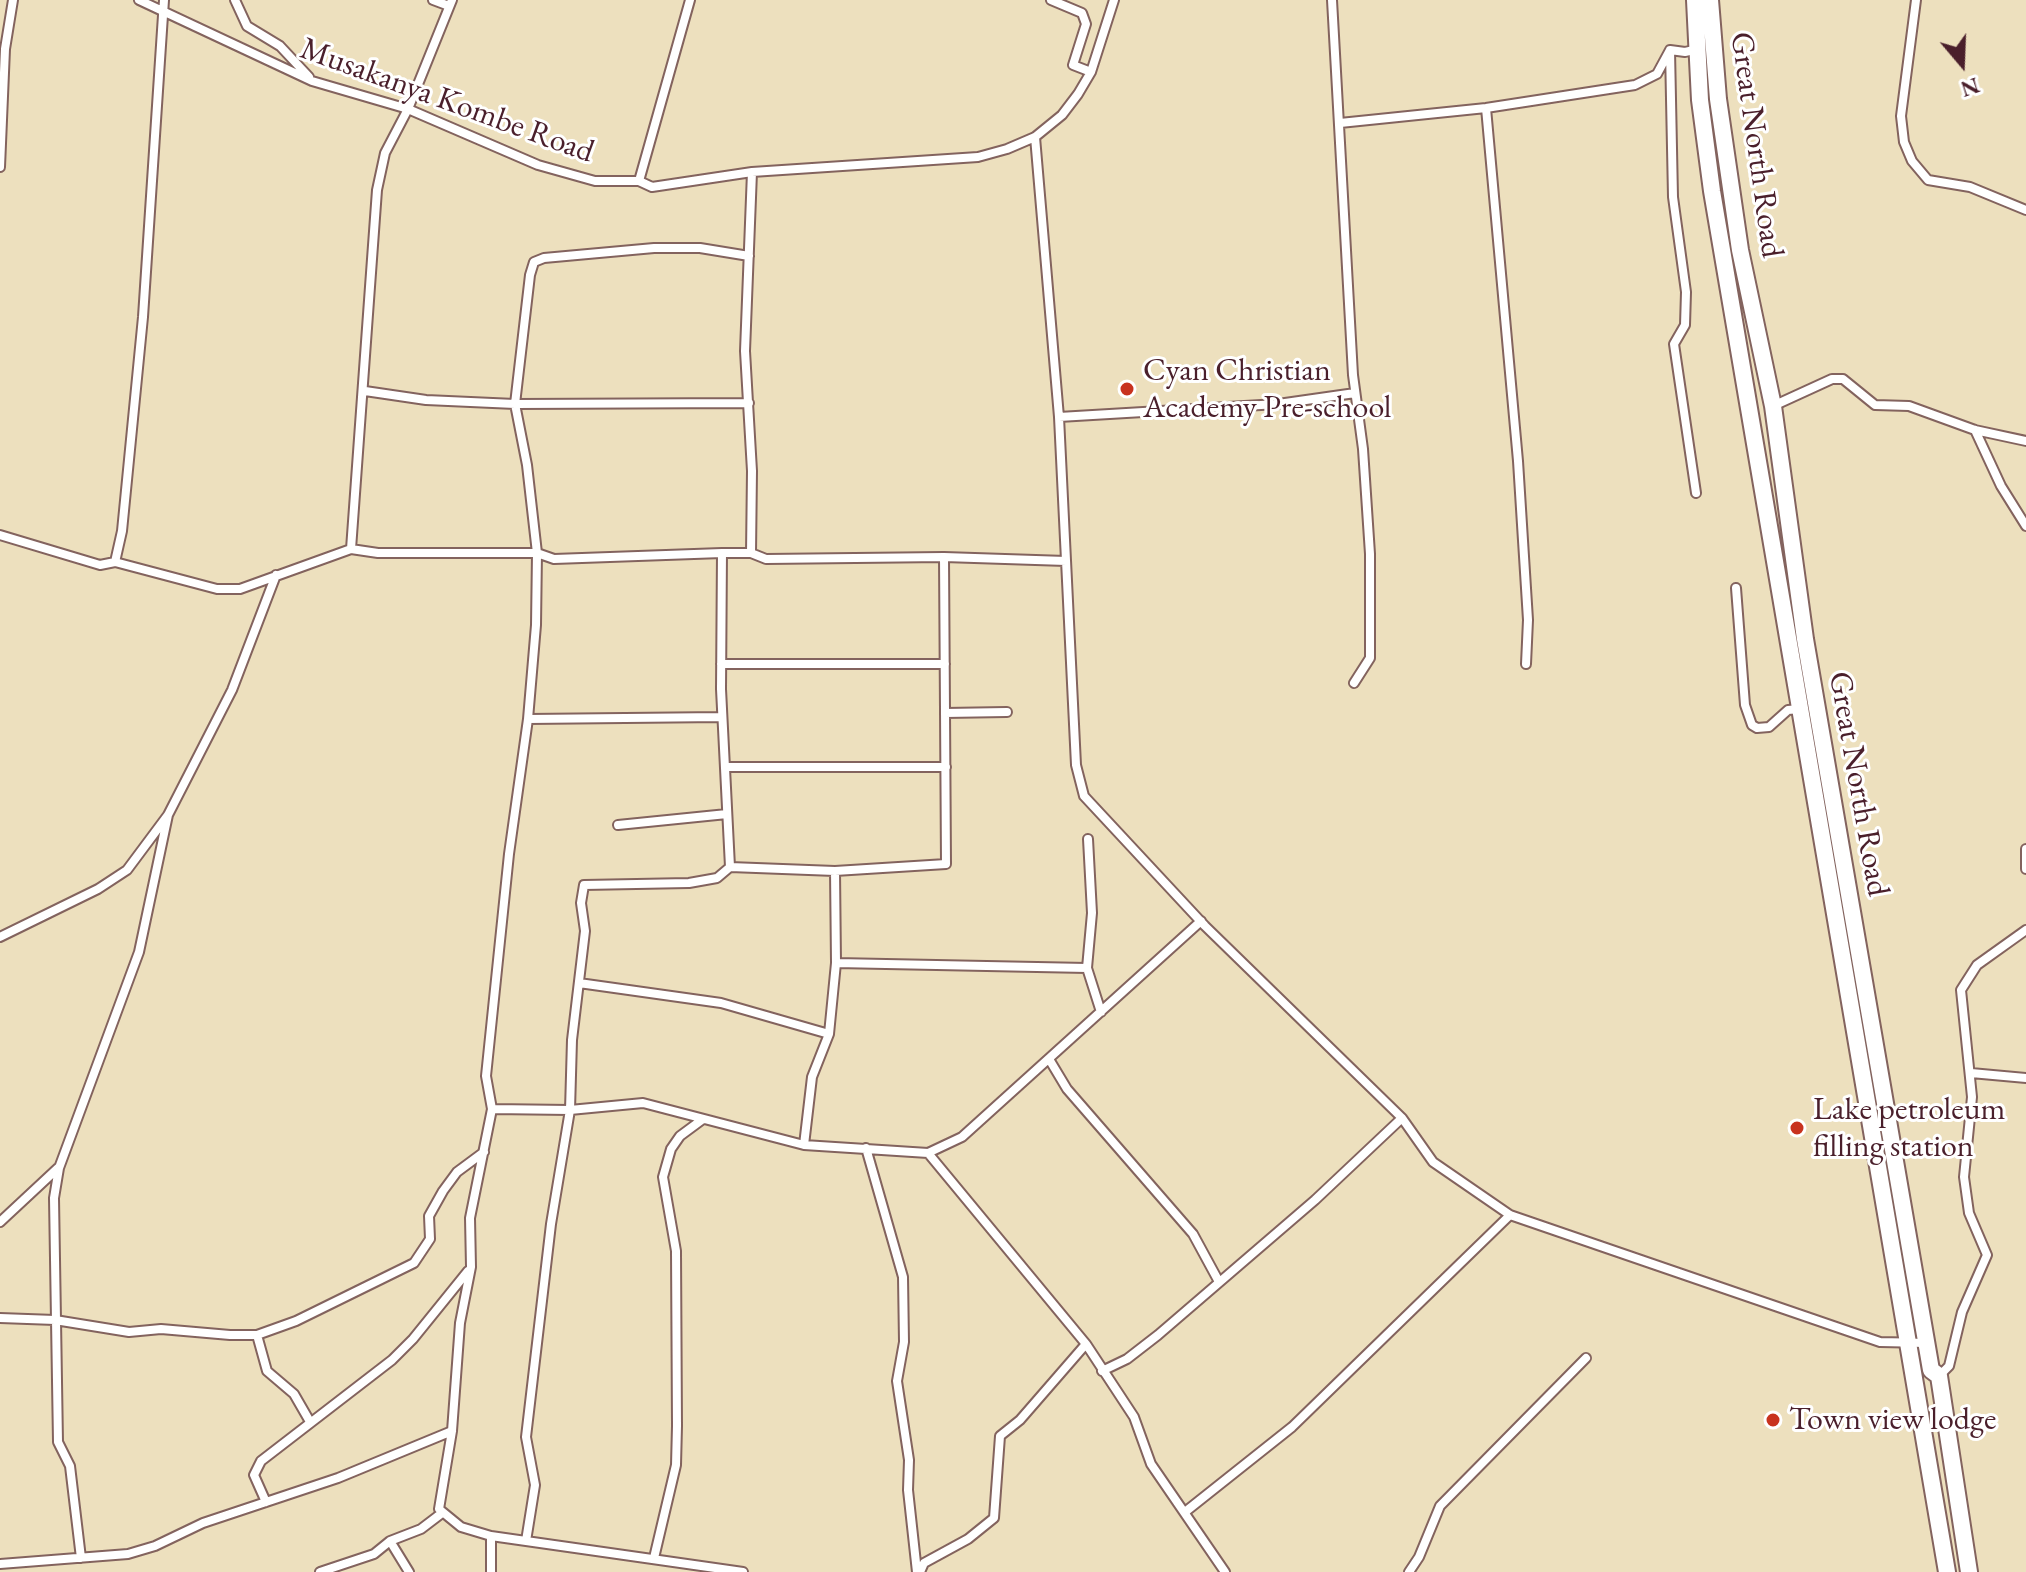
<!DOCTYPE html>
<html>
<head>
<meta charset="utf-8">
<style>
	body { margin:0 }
	#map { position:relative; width:2026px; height:1572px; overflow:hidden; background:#ede0be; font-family:"EB Garamond",serif }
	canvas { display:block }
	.north { position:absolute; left:1922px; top:24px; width:80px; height:80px; -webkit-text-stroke:6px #fff; paint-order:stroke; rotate:161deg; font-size:22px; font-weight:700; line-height:32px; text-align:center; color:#4a1f2b }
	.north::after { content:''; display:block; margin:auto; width:28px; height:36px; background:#4a1f2b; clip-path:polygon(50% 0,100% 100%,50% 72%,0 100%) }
</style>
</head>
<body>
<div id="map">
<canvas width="2026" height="1572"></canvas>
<div class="north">N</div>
</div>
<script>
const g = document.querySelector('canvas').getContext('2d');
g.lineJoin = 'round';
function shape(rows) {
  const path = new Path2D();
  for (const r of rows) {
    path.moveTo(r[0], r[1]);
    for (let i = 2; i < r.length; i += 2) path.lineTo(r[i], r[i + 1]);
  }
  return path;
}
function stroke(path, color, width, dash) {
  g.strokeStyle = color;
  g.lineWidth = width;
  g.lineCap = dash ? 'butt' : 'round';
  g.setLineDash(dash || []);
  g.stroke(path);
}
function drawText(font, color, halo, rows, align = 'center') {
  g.font = font + ' "EB Garamond",serif';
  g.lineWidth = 6;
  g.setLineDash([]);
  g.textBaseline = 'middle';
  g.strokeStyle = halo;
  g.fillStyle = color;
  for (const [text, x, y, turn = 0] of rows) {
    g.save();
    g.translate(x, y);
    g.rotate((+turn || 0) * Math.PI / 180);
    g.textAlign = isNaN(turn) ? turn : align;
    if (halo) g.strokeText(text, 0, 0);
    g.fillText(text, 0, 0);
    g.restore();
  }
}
const street = shape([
	[139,0,312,81,408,109,538,165,595,181,639,181,652,187,752,172,978,157,1007,149,1035,137,1062,115,1078,94,1091,72,1114,0],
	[235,0,247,26,280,46,309,77],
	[433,0,449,6],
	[1051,0,1082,13,1086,24,1073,65,1091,72],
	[1332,0,1353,375,1363,449,1370,554,1370,658,1354,683],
	[1916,0,1901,116,1904,142,1912,161,1928,180,1970,187,2026,210],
	[1670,50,1673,197,1686,292,1685,325,1674,344,1696,493],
	[1486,108,1518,461,1528,620,1526,664],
	[1340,123,1486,108,1635,85,1657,74,1670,50,1685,52,1698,49],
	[1035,137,1059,417,1076,765,1084,796,1205,926,1402,1118,1433,1162,1510,1215,1880,1342,1927,1343],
	[0,167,5,49,13,0],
	[639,181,690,0],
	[365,391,426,400,515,404,749,403],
	[1773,406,1832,379,1843,379,1875,405,1909,406,1975,430,2026,441],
	[1059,417,1278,404,1355,393],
	[1975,430,2001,486,2026,526],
	[0,535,100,565,115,562,217,589,240,589,351,549,378,553,537,553,554,559,722,553,751,553,766,559,944,557,1066,561],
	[351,549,377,190,385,153,408,109,452,0],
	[722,553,721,689,730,867],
	[751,553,752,471,745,351,752,172],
	[115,562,122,531,143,317,164,0],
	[1736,588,1745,705,1752,725,1757,728,1769,727,1788,710,1800,709],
	[721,664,945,664],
	[945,713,1007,712],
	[528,719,722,717],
	[725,767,946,767],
	[618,825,727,814],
	[1088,839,1092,913,1087,968,1101,1012],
	[2026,849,2026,869],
	[0,937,98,889,127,870,168,815,232,690,276,575],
	[836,963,1087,968],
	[579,983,721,1003,829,1034],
	[1049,1059,1067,1089,1193,1234,1218,1280],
	[1971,1073,2026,1078],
	[492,1109,570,1110,643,1103,804,1145,928,1153,962,1137,1201,921],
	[804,1145,812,1077,829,1034,836,963,835,871],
	[866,1148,903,1277,904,1342,897,1381,909,1460,908,1490,917,1572],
	[928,1153,1086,1344,1134,1417,1151,1464,1225,1572],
	[0,1222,58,1168],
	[0,1318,55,1320,129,1332,161,1329,230,1335,257,1335,296,1321,414,1263,430,1239,429,1216,443,1191,457,1172,484,1152],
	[257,1335,267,1371,294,1394,309,1420],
	[1102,1371,1127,1359,1158,1335,1315,1200,1402,1118],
	[1939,1376,1949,1366,1962,1312,1987,1255,1969,1213,1964,1177,1972,1097,1961,990,1977,965,2026,930],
	[266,1502,254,1475,261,1461,392,1360,413,1339,468,1271],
	[1185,1512,1292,1427,1510,1215],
	[390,1541,409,1572],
	[526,1541,535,1485,526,1437,551,1224,570,1110,572,1040,585,931,581,903,584,885,689,883,717,878,730,867,835,871,946,864,944,557],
	[81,1558,70,1466,58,1442,54,1198,59,1168,139,952,168,815],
	[654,1558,676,1465,677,1426,676,1251,663,1177,671,1149,680,1136,703,1119],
	[0,1564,128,1554,155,1546,203,1523,338,1478,452,1431],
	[320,1572,374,1554,390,1541,421,1529,442,1513],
	[491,1572,491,1536],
	[743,1572,491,1536,461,1527,439,1509,452,1431,460,1323,471,1267,470,1218,492,1109,486,1076,509,854,528,719,536,625,537,553,527,465,515,404,530,275,534,262,544,258,654,248,700,248,749,256],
	[920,1572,924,1563,968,1539,994,1518,1000,1436,1020,1420,1086,1344],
	[1409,1572,1419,1557,1440,1506,1586,1358]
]);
const highway = shape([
	[1695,0,1700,100,1712,191,1947,1572],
	[1710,0,1718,99,1740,250,1773,406,1805,639,1931,1370,1939,1376,1969,1572]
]);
const markers = [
	[1127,389,8,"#c8321e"],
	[1797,1128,8,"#c8321e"],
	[1773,1420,8,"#c8321e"]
];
const streetNames = [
	["Musakanya Kombe Road",447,101,20],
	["Great North Road",1756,145,82],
	["Great North Road",1858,784,80]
];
const poiNames = [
	["Cyan Christian",1143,371],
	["Academy Pre-school",1143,408],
	["Lake petroleum",1813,1110],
	["filling station",1813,1147],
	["Town view lodge",1789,1420]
];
stroke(street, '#83635e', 12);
stroke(highway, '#83635e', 20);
stroke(street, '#fff', 8);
stroke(highway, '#fff', 16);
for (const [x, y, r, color] of markers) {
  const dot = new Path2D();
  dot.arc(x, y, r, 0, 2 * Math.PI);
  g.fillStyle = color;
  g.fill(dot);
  stroke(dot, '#fff', 3);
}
drawText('32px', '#4a1f2b', '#fff', streetNames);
drawText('32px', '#4a1f2b', '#fff', poiNames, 'left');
</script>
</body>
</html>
